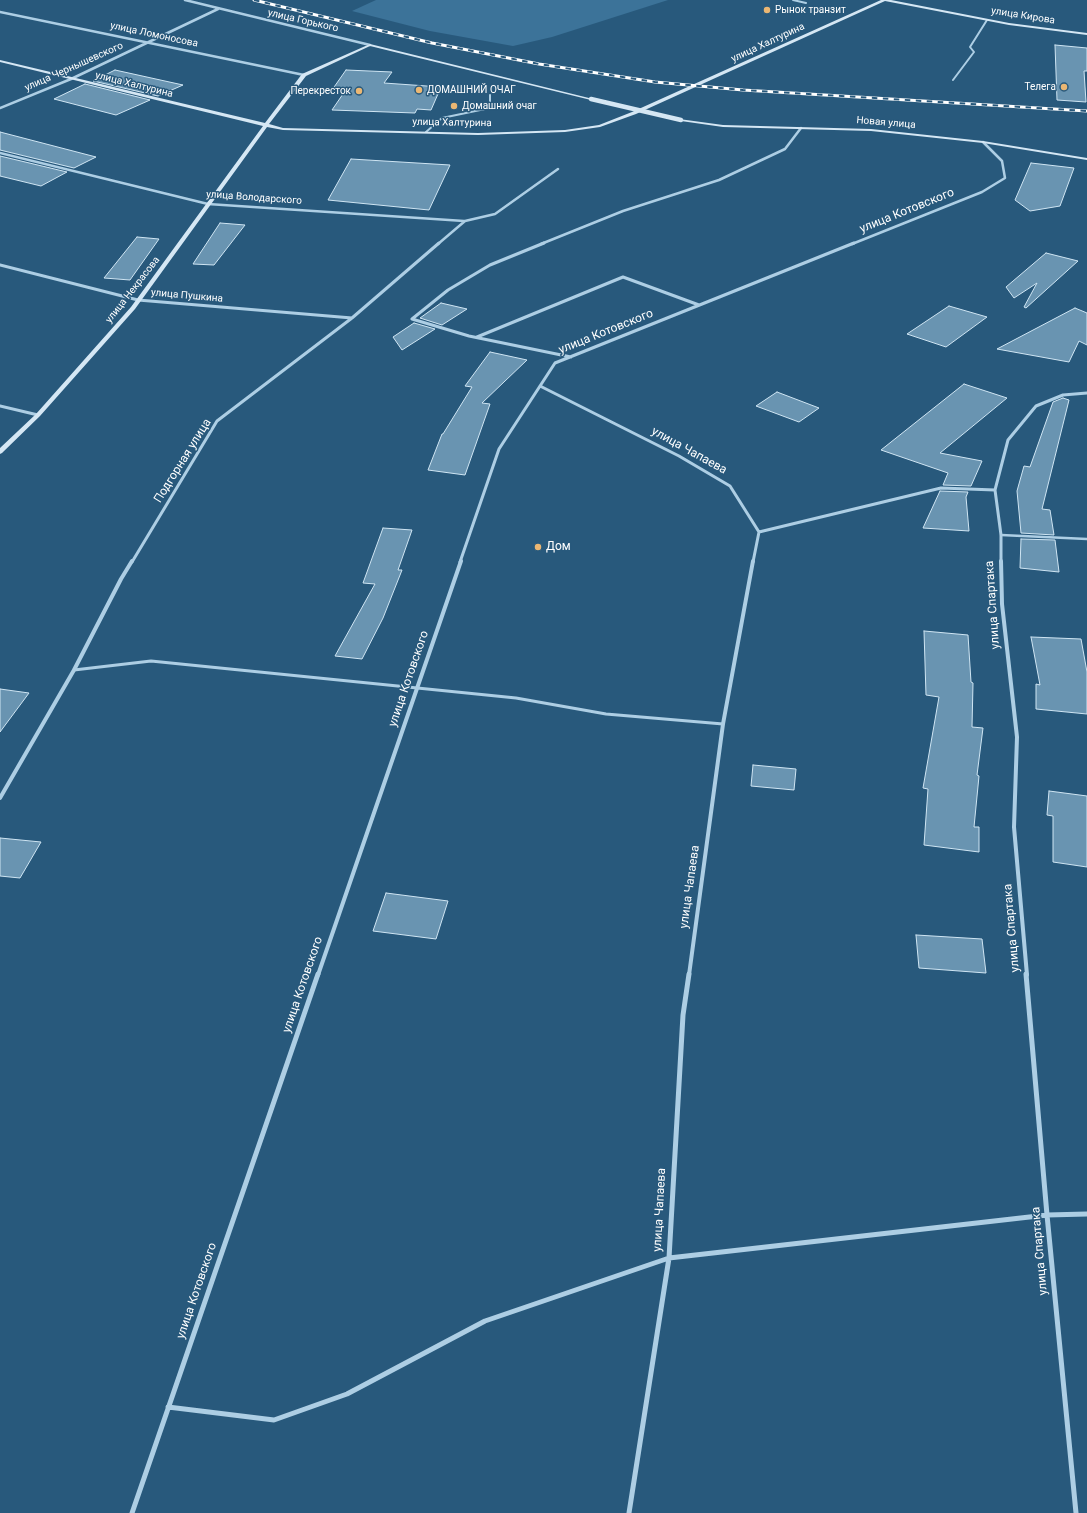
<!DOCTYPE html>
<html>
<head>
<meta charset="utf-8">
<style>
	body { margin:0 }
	canvas { display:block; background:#28597c }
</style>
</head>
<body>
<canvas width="1087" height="1513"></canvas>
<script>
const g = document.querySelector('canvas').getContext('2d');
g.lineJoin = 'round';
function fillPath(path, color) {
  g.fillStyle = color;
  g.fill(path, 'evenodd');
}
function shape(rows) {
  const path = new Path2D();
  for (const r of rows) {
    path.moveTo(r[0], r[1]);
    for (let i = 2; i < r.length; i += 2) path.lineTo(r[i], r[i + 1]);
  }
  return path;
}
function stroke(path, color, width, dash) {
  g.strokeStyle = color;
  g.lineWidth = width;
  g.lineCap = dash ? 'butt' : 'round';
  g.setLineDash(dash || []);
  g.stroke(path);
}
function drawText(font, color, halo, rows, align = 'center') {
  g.font = font + ' Roboto,sans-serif';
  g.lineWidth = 3;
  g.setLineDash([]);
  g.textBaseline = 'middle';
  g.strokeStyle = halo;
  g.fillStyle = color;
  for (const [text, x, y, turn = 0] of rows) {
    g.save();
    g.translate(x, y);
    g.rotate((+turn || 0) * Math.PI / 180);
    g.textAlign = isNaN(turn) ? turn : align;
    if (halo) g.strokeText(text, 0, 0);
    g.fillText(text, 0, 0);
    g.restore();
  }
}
const green = shape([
	[376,0,668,0,552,37,513,46,430,31,352,11]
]);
const building = shape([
	[1055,45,1087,48,1087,71,1084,71,1086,102,1057,100,1055,45],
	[115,70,183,85,158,96,93,81,115,70],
	[346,70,392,72,384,83,441,87,431,110,417,109,415,113,332,110,345,91,332,90,346,70],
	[85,84,150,100,116,115,54,99,85,84],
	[0,132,96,157,74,168,0,150,0,132],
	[0,156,67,172,41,186,0,176,0,156],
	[351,159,450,165,429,210,328,200,351,159],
	[1031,163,1074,168,1060,206,1030,211,1015,200,1031,163],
	[220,223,245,225,214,265,193,264,220,223],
	[137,237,159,239,130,280,104,278,137,237],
	[1046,253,1078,261,1026,308,1024,307,1037,283,1014,298,1006,287,1046,253],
	[441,303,467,309,442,325,420,318,441,303],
	[949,306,987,317,946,347,907,334,949,306],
	[1075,308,1087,313,1087,345,1079,341,1069,362,997,349,1075,308],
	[414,323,435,329,402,350,393,337,414,323],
	[490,352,527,360,482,403,490,404,465,475,428,470,442,434,443,434,472,387,465,386,490,352],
	[964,384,1007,398,940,453,982,461,971,486,943,485,948,473,881,450,964,384],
	[777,392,819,408,799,422,756,406,777,392],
	[1063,398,1069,400,1042,509,1050,510,1054,535,1021,533,1017,491,1024,466,1030,467,1053,402,1063,398],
	[940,491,968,492,966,497,969,531,923,528,940,491],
	[383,528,412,530,398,570,402,570,383,618,362,659,335,656,375,584,363,583,383,528],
	[1021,539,1055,540,1059,572,1020,568,1021,539],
	[924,631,968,635,971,682,973,683,972,727,983,728,977,775,979,776,974,827,979,827,979,852,924,845,928,789,923,788,939,697,926,695,924,631],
	[1031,637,1081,639,1087,672,1087,714,1036,709,1036,684,1040,685,1031,637],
	[0,689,29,693,0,732,0,689],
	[753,765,796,769,794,790,751,786,753,765],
	[1049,791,1087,796,1087,867,1053,862,1053,816,1047,815,1049,791],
	[0,838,41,842,20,878,0,876,0,838],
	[386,893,448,901,436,939,373,931,386,893],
	[916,935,982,939,986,973,919,968,916,935]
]);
const laneFar2 = shape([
	[793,0,806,3],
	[953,80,974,52,970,47,987,20],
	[426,132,442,118,485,109,490,103,490,95]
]);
const laneFar1 = shape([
	[1001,535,1087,539]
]);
const lane = shape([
	[74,670,151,661,516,698,606,714,723,724]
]);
const streetFar3 = shape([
	[185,0,370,45],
	[0,12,304,75],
	[0,108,71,79,218,9],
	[0,153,208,204,464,221],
	[438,244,465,221,495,214,558,169],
	[541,244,623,211,719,180,785,149,801,128],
	[852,244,982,192,1005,178,1002,161,983,142]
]);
const streetFar2 = shape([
	[544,243,490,265,448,290,412,319,469,336,571,357],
	[0,265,138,300,352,318],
	[477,337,623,277,699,305],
	[540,386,679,456,730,486,759,532,753,562],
	[0,406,38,415],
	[759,532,941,488,995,490],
	[132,562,217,421,352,318,439,243],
	[460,562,499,449,555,363,854,243],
	[1001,562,1001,535,995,490,1008,440,1036,406,1063,395,1087,393]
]);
const streetFar1 = shape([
	[1001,561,1002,604,1017,737,1014,827,1027,975],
	[0,798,74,670,121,579,132,561],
	[318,975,461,561],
	[689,975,723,724,753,561]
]);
const street = shape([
	[1026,974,1047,1215,1076,1513],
	[168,1407,274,1420,347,1394,485,1321,669,1258,1047,1215,1087,1214],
	[132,1513,318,974],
	[629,1513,669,1258,683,1015,689,974]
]);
const secondary = shape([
	[881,0,891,0,1009,23,1087,33,1087,35,1009,25,885,1,636,114,600,127,565,132,478,135,283,130,267,127,135,309,40,416,2,453,0,454,0,448,36,414,131,307,263,126,0,62,0,60,265,123,302,74,370,44,593,99,591,100,370,46,306,76,269,124,283,128,478,133,565,130,599,125,632,112,881,0],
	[679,119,723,125,871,129,983,141,1087,158,1087,160,983,143,871,131,723,127,681,121,679,121,679,119]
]);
const rail = shape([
	[254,0,432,43,539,64,655,82,743,90,1087,111]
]);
const secondaryBridge = shape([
	[591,99,681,120]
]);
const markers = [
	[767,10,4,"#ebb773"],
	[1064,87,4,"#ebb773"],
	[419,90,4,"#ebb773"],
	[359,91,4,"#ebb773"],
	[454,106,4,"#ebb773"],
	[538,547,4,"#ebb773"]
];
const farPoinames = [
	["Рынок транзит",775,10],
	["Телега",1056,87,"right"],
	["ДОМАШНИЙ ОЧАГ",427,90],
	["Перекресток",351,91,"right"],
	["Домашний очаг",462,106]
];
const farStreetnames = [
	["улица Кирова",1023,16,9],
	["улица Горького",303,21,13],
	["улица Ломоносова",154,35,12],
	["улица Халтурина",768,43,-25],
	["улица Чернышевского",74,67,-24],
	["улица Халтурина",134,85,14],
	["улица Халтурина",452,123,1],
	["Новая улица",886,123,5],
	["улица Володарского",254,198,4],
	["улица Некрасова",133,290,-52],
	["улица Пушкина",187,296,5]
];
const streetNames = [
	["улица Котовского",907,211,-22],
	["улица Котовского",606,332,-22],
	["улица Чапаева",689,451,29],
	["Подгорная улица",183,461,-58],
	["улица Спартака",993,605,-94],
	["улица Котовского",409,679,-71],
	["улица Чапаева",690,887,-82],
	["улица Спартака",1012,928,-95],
	["улица Котовского",303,985,-71],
	["улица Чапаева",660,1210,-87],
	["улица Спартака",1040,1251,-95],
	["улица Котовского",197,1291,-71]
];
const poiNames = [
	["Дом",546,547]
];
fillPath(green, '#3c7399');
fillPath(building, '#6994b1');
stroke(building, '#cfe5f3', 1);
stroke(laneFar2, '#adcee4', 2);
stroke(laneFar1, '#adcee4', 2.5);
stroke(lane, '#adcee4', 3);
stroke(streetFar3, '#adcee4', 2.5);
stroke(streetFar2, '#adcee4', 3);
stroke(streetFar1, '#adcee4', 4);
stroke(street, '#adcee4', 5);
fillPath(secondary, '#d5e7f4');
stroke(rail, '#fff', 3);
stroke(rail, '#28597c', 2, [5.5]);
stroke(secondaryBridge, '#d5e7f4', 4.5);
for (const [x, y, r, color] of markers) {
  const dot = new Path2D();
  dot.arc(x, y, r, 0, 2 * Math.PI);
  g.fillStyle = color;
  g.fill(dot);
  stroke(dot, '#28597c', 1.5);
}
drawText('10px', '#fff', '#28597c', farPoinames, 'left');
drawText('10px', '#fff', '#28597c', farStreetnames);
drawText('12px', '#fff', '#28597c', streetNames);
drawText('12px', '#fff', '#28597c', poiNames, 'left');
</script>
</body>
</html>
